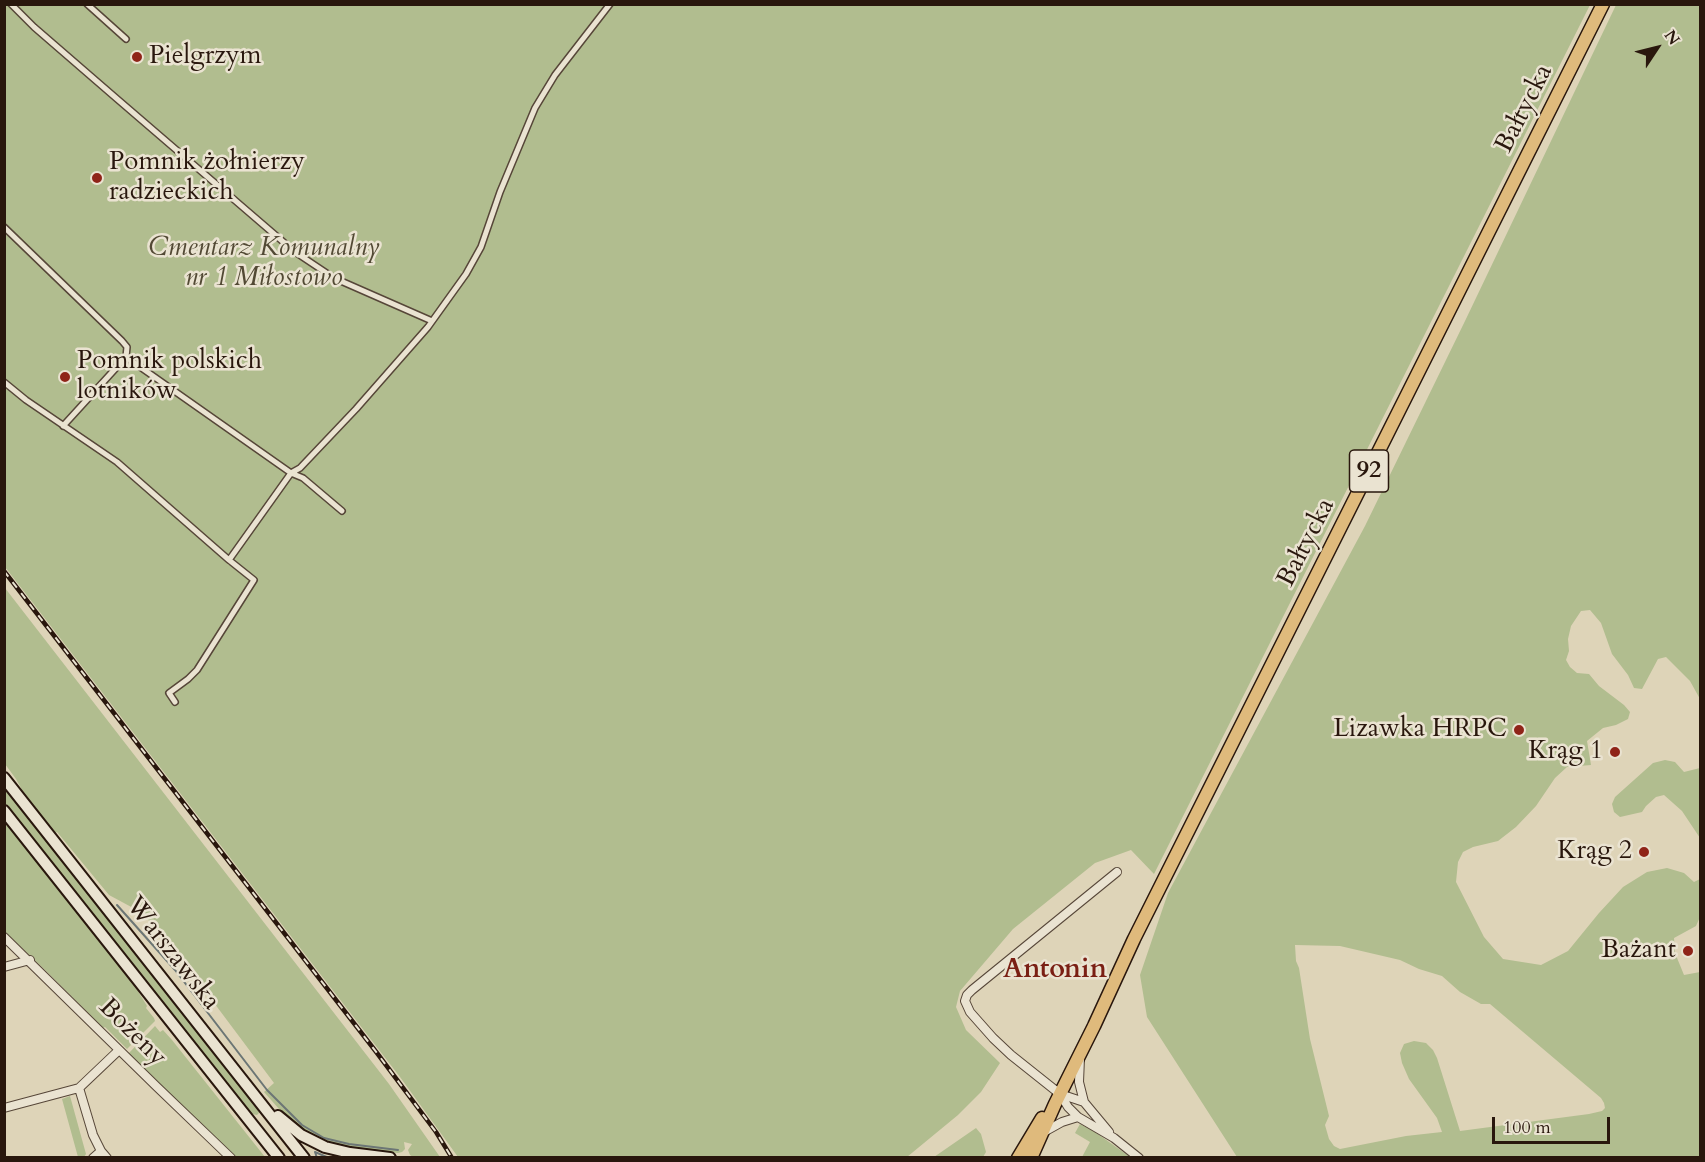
<!DOCTYPE html>
<html>
<head>
<meta charset="utf-8">
<style>
	body { margin:0 }
	#map { position:relative; width:1705px; height:1162px; overflow:hidden; background:#ded4b8; font-family:Cardo,serif }
	canvas { display:block }
	.frame { position:absolute; inset:0; border:6px solid #29170d; pointer-events:none }
	.north { position:absolute; left:1627px; top:18px; width:60px; height:60px; -webkit-text-stroke:4px #eae3d1; paint-order:stroke; rotate:55deg; font-size:16px; font-weight:700; line-height:24px; text-align:center; color:#29170d }
	.north::after { content:''; display:block; margin:auto; width:21px; height:27px; background:#29170d; clip-path:polygon(50% 0,100% 100%,50% 72%,0 100%) }
	.scale { position:absolute; left:1492px; top:1117px; width:118px; height:27px; box-sizing:border-box; border:3px solid #29170d; border-top:0; padding-left:8px; font-size:18px; line-height:21px; white-space:nowrap; color:#29170d; -webkit-text-stroke:4px #eae3d1; paint-order:stroke }
</style>
</head>
<body>
<div id="map">
<canvas width="1705" height="1162"></canvas>
<div class="frame"></div>
<div class="north">N</div>
<div class="scale">100 m</div>
</div>
<script>
const g = document.querySelector('canvas').getContext('2d');
g.lineJoin = 'round';
function fillPath(path, color) {
  g.fillStyle = color;
  g.fill(path, 'evenodd');
}
function shape(rows) {
  const path = new Path2D();
  for (const r of rows) {
    path.moveTo(r[0], r[1]);
    for (let i = 2; i < r.length; i += 2) path.lineTo(r[i], r[i + 1]);
  }
  return path;
}
function stroke(path, color, width, dash) {
  g.strokeStyle = color;
  g.lineWidth = width;
  g.lineCap = dash ? 'butt' : 'round';
  g.setLineDash(dash || []);
  g.stroke(path);
}
function drawText(font, color, halo, rows, align = 'center') {
  g.font = font + ' Cardo,serif';
  g.lineWidth = 5;
  g.setLineDash([]);
  g.textBaseline = 'middle';
  g.strokeStyle = halo;
  g.fillStyle = color;
  for (const [text, x, y, turn = 0] of rows) {
    g.save();
    g.translate(x, y);
    g.rotate((+turn || 0) * Math.PI / 180);
    g.textAlign = isNaN(turn) ? turn : align;
    if (halo) g.strokeText(text, 0, 0);
    g.fillText(text, 0, 0);
    g.restore();
  }
}
const green = shape([
	[5,5,1590,5,1154,874,1131,850,1095,863,1013,929,960,991,956,1007,966,1030,1000,1063,981,1092,958,1115,907,1157,458,1157,400,1077,5,567],
	[1616,5,1700,5,1700,699,1690,681,1666,657,1658,659,1642,689,1634,688,1628,675,1612,654,1601,623,1590,610,1581,611,1571,626,1568,639,1569,651,1566,660,1570,667,1577,673,1589,674,1599,686,1624,705,1630,712,1628,719,1616,725,1603,728,1587,741,1591,765,1567,767,1555,778,1536,806,1516,827,1498,841,1473,847,1463,852,1458,862,1456,882,1484,937,1503,959,1541,965,1568,951,1599,913,1623,887,1647,872,1667,868,1684,873,1694,882,1700,879,1700,917,1696,926,1674,938,1675,953,1684,975,1700,972,1700,1157,1237,1157,1147,1017,1140,975,1168,893,1365,526,1465,321],
	[1295,945,1340,946,1400,960,1419,969,1442,976,1460,992,1481,1004,1490,1004,1601,1098,1604,1103,1605,1108,1602,1111,1589,1114,1460,1131,1437,1058,1433,1050,1426,1043,1414,1041,1404,1044,1400,1053,1402,1063,1409,1079,1437,1118,1442,1132,1406,1136,1340,1149,1334,1146,1329,1139,1325,1125,1329,1116,1310,1039,1299,968,1296,961],
	[5,588,389,1084,440,1157,413,1157,410,1155,408,1150,412,1144,404,1142,405,1149,402,1152,398,1153,332,1145,307,1134,287,1118,264,1092,274,1083,158,928,135,909,109,895,57,832,54,834,31,806,16,779,5,764],
	[1665,760,1675,762,1684,772,1700,768,1700,838,1682,811,1664,795,1656,797,1646,806,1642,812,1620,817,1614,812,1612,804,1615,797,1653,763],
	[4,785,258,1109,259,1113,257,1115,252,1114,5,803],
	[4,817,130,978,147,1006,146,1008,154,1018,155,1021,127,1049,105,1027,103,1028,45,970,5,932],
	[155,1026,160,1032,163,1030,172,1040,265,1157,235,1157,128,1054],
	[70,1096,86,1154,84,1157,78,1157,62,1099],
	[1080,1124,1095,1132,1130,1157,1082,1157,1090,1142,1075,1133],
	[976,1128,981,1134,986,1152,983,1157,934,1157]
]);
const stream = shape([
	[117,905,175,970,267,1090,302,1125,324,1138,349,1144,398,1150],
	[317,1158,315,1152,329,1158]
]);
const pedestrian = shape([
	[11,4,34,27,116,98,295,252,334,278,432,321],
	[87,4,126,39],
	[4,227,122,341,127,347,126,357,63,426],
	[126,357,291,473,303,478,342,511],
	[4,382,26,400,117,462,229,560,291,473,300,468,356,409,428,327,466,274,481,247,500,192,535,108,555,75,610,4],
	[175,702,169,693,188,679,197,670,254,580,229,560]
]);
const minor = shape([
	[1117,872,972,990,967,995,965,1001,970,1012,993,1038,1011,1055,1060,1094,1068,1107,1078,1117,1114,1138,1139,1158],
	[4,937,156,1086,231,1158],
	[4,967,30,960],
	[1080,1058,1079,1082,1084,1102,1109,1132],
	[79,1088,93,1135,101,1151,107,1158],
	[1060,1094,1084,1102],
	[4,1108,79,1088,119,1050],
	[1044,1132,1062,1122,1078,1117],
	[93,1158,101,1151]
]);
const secondary = shape([
	[4,778,304,1158],
	[4,811,279,1158],
	[278,1116,301,1135,325,1147,350,1153,390,1158]
]);
const primary = shape([
	[1018,1158,1042,1118],
	[1031,1158,1055,1104,1094,1026,1134,939,1603,4]
]);
const rail = shape([
	[4,571,377,1053,436,1132,452,1158]
]);
const markers = [
	[137,57,6,"#8f2418"],
	[97,178,6,"#8f2418"],
	[65,377,6,"#8f2418"],
	[1519,730,6,"#8f2418"],
	[1615,752,6,"#8f2418"],
	[1644,852,6,"#8f2418"],
	[1688,951,6,"#8f2418"]
];
const shields = [
	[1369,471,39]
];
const shieldNames = [
	["92",1369,471]
];
const poiNames = [
	["Pielgrzym",149,57,"left"],
	["Pomnik żołnierzy",109,163,"left"],
	["radzieckich",109,193,"left"],
	["Pomnik polskich",77,362,"left"],
	["lotników",77,392,"left"],
	["Lizawka HRPC",1507,730],
	["Krąg 1",1603,752],
	["Krąg 2",1632,852],
	["Bażant",1676,951]
];
const streetNames = [
	["Bałtycka",1525,109,-63],
	["Bałtycka",1307,543,-63],
	["Warszawska",172,954,52],
	["Bożeny",132,1033,45]
];
const parkNames = [
	["Cmentarz Komunalny",264,249],
	["nr 1 Miłostowo",264,279]
];
const neighbourhoodNames = [
	["Antonin",1055,971]
];
fillPath(green, '#b1bd8f');
stroke(stream, '#6c7675', 2);
stroke(pedestrian, '#564638', 8);
stroke(minor, '#564638', 10);
stroke(secondary, '#29170d', 14);
stroke(primary, '#29170d', 15);
stroke(pedestrian, '#eae3d1', 5);
stroke(minor, '#eae3d1', 8);
stroke(secondary, '#eae3d1', 10);
stroke(primary, '#dfba7c', 12);
stroke(rail, '#29170d', 4.5);
stroke(rail, '#eae3d1', 2, [7]);
for (const [x, y, r, color] of markers) {
  const dot = new Path2D();
  dot.arc(x, y, r, 0, 2 * Math.PI);
  g.fillStyle = color;
  g.fill(dot);
  stroke(dot, '#eae3d1', 2);
}
for (const [x, y, w] of shields) {
  const box = new Path2D();
  box.roundRect(x - w / 2, y - 21, w, 42, 4.5);
  g.fillStyle = '#eae3d1';
  g.fill(box);
  stroke(box, '#29170d', 1.5);
}
drawText('bold 24px', '#29170d', null, shieldNames);
drawText('26px', '#29170d', '#eae3d1', poiNames, 'right');
drawText('26px', '#29170d', '#eae3d1', streetNames);
drawText('italic 26px', '#524934', '#eae3d1', parkNames);
drawText('bold 27px', '#7a1f14', '#eae3d1', neighbourhoodNames);
</script>
</body>
</html>
